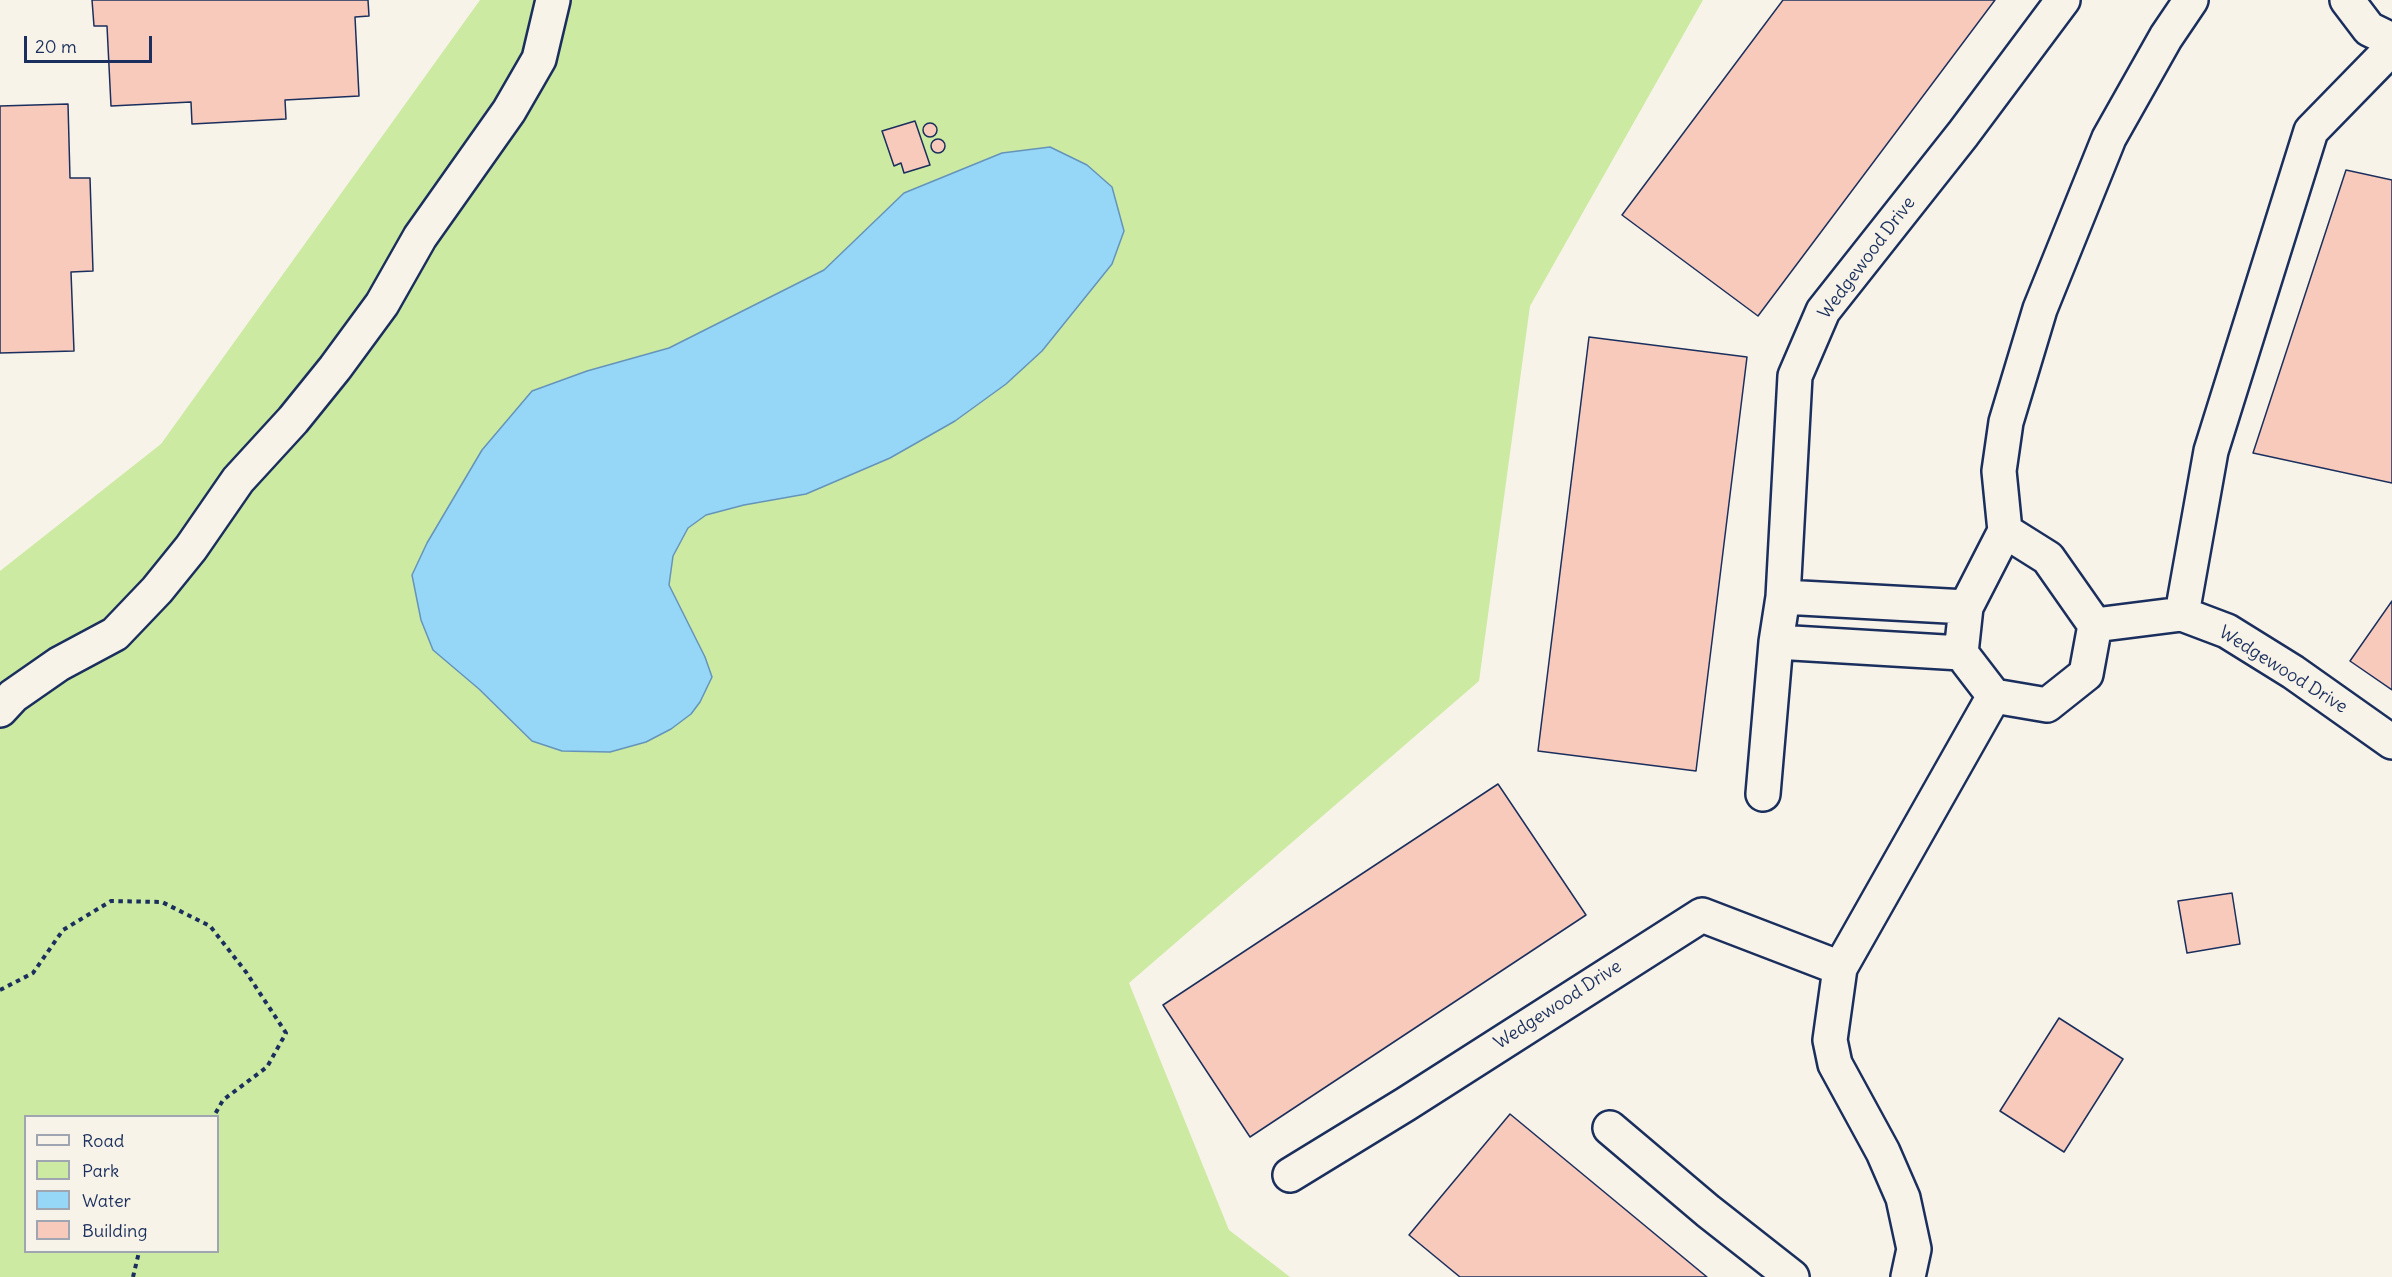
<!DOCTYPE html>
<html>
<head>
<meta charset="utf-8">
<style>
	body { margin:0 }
	#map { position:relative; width:2392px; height:1277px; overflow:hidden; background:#f7f3e8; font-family:Delius,sans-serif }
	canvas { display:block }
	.legend { position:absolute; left:24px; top:1115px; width:195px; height:138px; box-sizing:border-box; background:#f7f3e8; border:2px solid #9fa5b1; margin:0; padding:8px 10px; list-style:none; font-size:18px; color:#1b2f5e }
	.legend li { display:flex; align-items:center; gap:12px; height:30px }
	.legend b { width:30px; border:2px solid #9fa5b1 }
	.scale { position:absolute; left:24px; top:36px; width:128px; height:27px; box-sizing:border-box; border:3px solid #1b2f5e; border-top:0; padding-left:8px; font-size:18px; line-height:21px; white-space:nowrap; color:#1b2f5e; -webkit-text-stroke:4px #f7f3e8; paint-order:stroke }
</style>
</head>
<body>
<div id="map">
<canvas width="2392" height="1277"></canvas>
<ul class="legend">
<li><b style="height:8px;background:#f7f3e8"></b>Road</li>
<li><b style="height:16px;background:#cceaa2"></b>Park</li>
<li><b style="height:16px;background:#96d7f8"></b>Water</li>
<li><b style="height:16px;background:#f7cabb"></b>Building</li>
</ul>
<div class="scale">20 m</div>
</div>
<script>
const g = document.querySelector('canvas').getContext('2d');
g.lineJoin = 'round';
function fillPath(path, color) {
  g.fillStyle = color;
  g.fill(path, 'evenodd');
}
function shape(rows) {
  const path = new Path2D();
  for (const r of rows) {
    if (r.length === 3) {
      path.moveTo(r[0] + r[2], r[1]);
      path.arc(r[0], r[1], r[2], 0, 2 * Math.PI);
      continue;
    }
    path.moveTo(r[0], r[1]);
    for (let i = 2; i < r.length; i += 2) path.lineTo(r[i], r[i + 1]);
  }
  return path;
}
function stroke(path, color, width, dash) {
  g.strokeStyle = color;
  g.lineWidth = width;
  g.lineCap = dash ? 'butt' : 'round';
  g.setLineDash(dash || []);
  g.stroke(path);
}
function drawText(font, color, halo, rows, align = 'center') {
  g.font = font + ' Delius,sans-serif';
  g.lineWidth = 6;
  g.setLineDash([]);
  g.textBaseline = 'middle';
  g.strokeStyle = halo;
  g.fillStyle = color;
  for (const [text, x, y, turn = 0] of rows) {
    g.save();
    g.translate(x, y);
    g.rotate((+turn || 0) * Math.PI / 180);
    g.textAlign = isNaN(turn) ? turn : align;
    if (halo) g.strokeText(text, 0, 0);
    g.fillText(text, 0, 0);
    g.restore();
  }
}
const green = shape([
	[480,0,1703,0,1530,306,1479,681,1129,983,1229,1230,1290,1277,0,1277,0,571,161,444],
	[26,1116,218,1116,218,1252,26,1252]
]);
const water = shape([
	[1050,147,1087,165,1112,187,1124,231,1112,264,1042,351,1006,384,955,421,890,458,806,494,744,505,706,515,688,528,673,556,669,585,705,657,712,677,700,702,691,714,671,729,646,742,610,752,562,751,532,741,479,689,433,650,421,620,412,575,427,543,482,450,532,391,587,371,669,348,824,270,904,193,1002,153,1050,147]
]);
const building = shape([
	[92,0,368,0,369,16,355,17,359,96,285,100,286,119,192,124,191,102,111,106,107,26,94,26,92,0],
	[1783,0,1995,0,1758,316,1622,215,1783,0],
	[68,104,70,178,90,178,93,271,71,272,74,351,0,353,0,106,68,104],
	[915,121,930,165,904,173,901,163,894,166,882,131,915,121],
	[930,130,7],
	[938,146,7],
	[2346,170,2392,180,2392,483,2253,453,2346,170],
	[1589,337,1747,357,1696,771,1538,751,1589,337],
	[2392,601,2392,690,2350,661,2392,601],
	[1498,784,1586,915,1250,1137,1163,1005,1498,784],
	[2232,893,2240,944,2187,953,2178,901,2232,893],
	[2059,1018,2123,1059,2064,1152,2000,1111,2059,1018],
	[1510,1114,1707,1277,1460,1277,1409,1235,1510,1114]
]);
const path = shape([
	[0,990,33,973,63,930,111,901,162,902,210,926,246,972,286,1033,267,1067,223,1100,214,1116],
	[133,1277,139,1252]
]);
const minor = shape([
	[2347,0,2369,29,2392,40],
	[2005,531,2048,558,2095,625,2086,674,2047,705,1994,696,1961,653,1966,607,2005,531,1999,471,2006,422,2040,309,2109,138,2166,37,2191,0],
	[1783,597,1966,607],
	[2182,614,2211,451,2311,131,2392,48],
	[2095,625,2182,614,2227,631,2293,672,2392,742],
	[1776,642,1961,653],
	[0,710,13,696,59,664,115,634,157,590,191,548,238,480,293,420,335,368,382,304,420,237,509,111,539,59,553,0],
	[1763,794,1776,642,1783,597,1795,376,1823,311,1963,134,2063,0],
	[1610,1128,1708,1211,1792,1277],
	[1290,1175,1406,1104,1702,915,1840,968],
	[1908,1277,1914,1249,1903,1198,1883,1152,1835,1064,1830,1040,1840,968,1994,696]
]);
const streetNames = [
	["Wedgewood Drive",1867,258,-53],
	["Wedgewood Drive",2283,670,32],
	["Wedgewood Drive",1558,1005,-33]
];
fillPath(green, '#cceaa2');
fillPath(water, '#96d7f8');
stroke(water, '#6594ba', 1.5);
fillPath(building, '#f7cabb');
stroke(building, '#1b2f5e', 1.5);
stroke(minor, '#1b2f5e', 38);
stroke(path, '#1b2f5e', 4, [4.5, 4.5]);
stroke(minor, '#f7f3e8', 33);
drawText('18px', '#1b2f5e', '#f7f3e8', streetNames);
</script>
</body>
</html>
